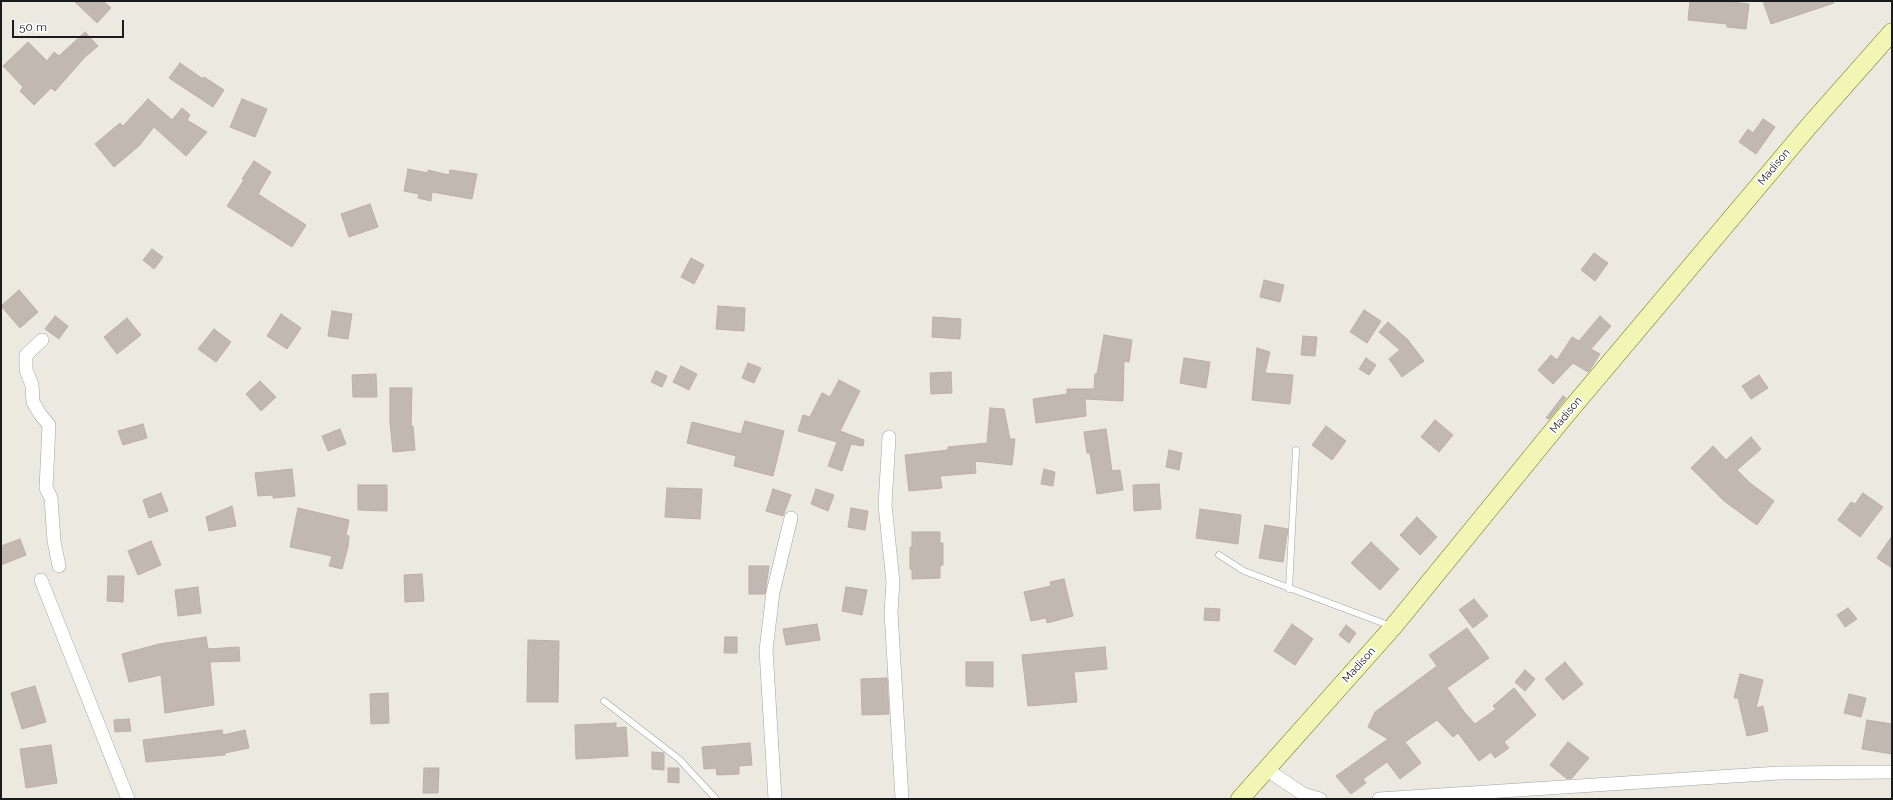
<!DOCTYPE html>
<html>
<head>
<meta charset="utf-8">
<style>
	body { margin:0 }
	#map { position:relative; width:1893px; height:800px; overflow:hidden; background:#ece9e1; font-family:Raleway,sans-serif }
	canvas { display:block }
	.frame { position:absolute; inset:0; border:2px solid #1b1b1b; pointer-events:none }
	.scale { position:absolute; left:12px; top:20px; width:112px; height:18px; box-sizing:border-box; border:2px solid #1b1b1b; border-top:0; padding-left:5px; font-size:12px; line-height:14px; white-space:nowrap; color:#1b1b1b; -webkit-text-stroke:3px #fff; paint-order:stroke }
</style>
</head>
<body>
<div id="map">
<canvas width="1893" height="800"></canvas>
<div class="frame"></div>
<div class="scale">50 m</div>
</div>
<script>
const g = document.querySelector('canvas').getContext('2d');
g.lineJoin = 'round';
function fillPath(path, color) {
  g.fillStyle = color;
  g.fill(path, 'evenodd');
}
function shape(rows) {
  const path = new Path2D();
  for (const r of rows) {
    path.moveTo(r[0], r[1]);
    for (let i = 2; i < r.length; i += 2) path.lineTo(r[i], r[i + 1]);
  }
  return path;
}
function stroke(path, color, width, dash) {
  g.strokeStyle = color;
  g.lineWidth = width;
  g.lineCap = dash ? 'butt' : 'round';
  g.setLineDash(dash || []);
  g.stroke(path);
}
function drawText(font, color, halo, rows, align = 'center') {
  g.font = font + ' Raleway,sans-serif';
  g.lineWidth = 4;
  g.setLineDash([]);
  g.textBaseline = 'middle';
  g.strokeStyle = halo;
  g.fillStyle = color;
  for (const [text, x, y, turn = 0] of rows) {
    g.save();
    g.translate(x, y);
    g.rotate((+turn || 0) * Math.PI / 180);
    g.textAlign = isNaN(turn) ? turn : align;
    if (halo) g.strokeText(text, 0, 0);
    g.fillText(text, 0, 0);
    g.restore();
  }
}
const building = shape([
	[74,1,103,1,111,8,97,23,74,1],
	[1690,1,1723,1,1749,4,1746,29,1727,27,1727,24,1688,20,1690,1],
	[1763,1,1833,1,1834,3,1771,24,1763,1],
	[85,32,98,46,85,57,55,91,51,88,34,105,20,91,23,87,3,66,28,42,47,61,54,52,59,56,85,32],
	[180,63,203,79,204,77,224,90,213,107,169,78,180,63],
	[148,99,172,120,182,108,190,115,187,120,207,132,186,156,154,127,139,146,114,167,95,144,120,123,123,126,148,99],
	[242,99,267,109,255,137,230,127,242,99],
	[1763,119,1775,127,1756,154,1739,142,1748,129,1753,133,1763,119],
	[254,161,271,172,258,194,306,225,292,247,227,206,244,180,242,179,254,161],
	[408,169,428,173,428,170,449,175,450,170,477,174,472,199,432,192,431,201,418,198,419,194,404,191,408,169],
	[370,204,378,227,349,237,341,214,370,204],
	[152,249,163,257,154,269,143,260,152,249],
	[1594,253,1608,263,1595,281,1581,270,1594,253],
	[691,258,704,265,694,284,681,277,691,258],
	[1264,280,1284,285,1280,302,1260,297,1264,280],
	[19,290,38,312,20,328,1,306,19,290],
	[718,306,745,308,744,331,716,329,718,306],
	[1364,310,1381,321,1367,343,1350,332,1364,310],
	[332,311,352,314,348,339,328,336,332,311],
	[281,314,301,328,287,349,267,336,281,314],
	[55,316,68,326,59,339,45,329,55,316],
	[1600,316,1611,326,1591,349,1600,354,1590,370,1588,372,1573,363,1553,384,1538,370,1551,355,1557,360,1572,337,1579,341,1600,316],
	[933,317,961,319,960,339,932,337,933,317],
	[127,318,141,335,117,354,104,337,127,318],
	[1388,322,1408,340,1424,361,1402,377,1389,359,1400,350,1379,332,1388,322],
	[214,329,231,342,216,362,198,349,214,329],
	[1104,335,1132,340,1129,362,1124,361,1123,401,1085,399,1086,416,1036,423,1033,399,1067,394,1067,389,1094,389,1095,374,1097,374,1104,335],
	[1303,336,1317,337,1315,356,1301,355,1303,336],
	[1257,348,1270,352,1265,373,1293,375,1290,404,1252,400,1257,348],
	[1184,358,1210,362,1206,388,1180,383,1184,358],
	[1366,358,1376,365,1369,375,1359,369,1366,358],
	[748,363,761,368,754,383,742,378,748,363],
	[681,366,697,374,689,390,673,382,681,366],
	[656,371,667,376,662,387,651,382,656,371],
	[951,372,952,393,931,394,930,373,951,372],
	[376,374,377,397,353,397,352,375,376,374],
	[1759,375,1768,388,1751,399,1742,386,1759,375],
	[839,380,860,391,840,431,864,440,863,446,851,444,842,471,828,466,837,442,798,431,803,415,810,417,822,393,830,397,839,380],
	[260,381,276,397,261,411,246,394,260,381],
	[390,388,412,388,411,426,413,426,415,450,393,452,390,423,390,388],
	[1563,396,1566,398,1549,419,1546,418,1563,396],
	[990,408,1004,409,1010,439,1015,439,1012,465,975,461,976,473,940,476,942,488,909,491,905,455,948,450,948,447,987,443,990,408],
	[1435,420,1453,435,1439,452,1421,437,1435,420],
	[745,421,784,431,773,476,734,466,736,456,687,443,692,422,741,434,745,421],
	[143,424,147,438,123,445,118,431,143,424],
	[1326,426,1346,441,1332,460,1312,445,1326,426],
	[340,429,346,444,328,451,322,436,340,429],
	[1106,429,1112,471,1120,470,1123,490,1097,494,1090,453,1087,453,1084,432,1106,429],
	[1751,437,1761,449,1737,470,1750,483,1774,501,1757,525,1724,501,1691,468,1713,446,1726,460,1751,437],
	[1169,450,1182,453,1179,470,1166,467,1169,450],
	[292,469,295,496,273,498,273,495,258,496,255,473,292,469],
	[1044,469,1055,472,1053,486,1041,484,1044,469],
	[1159,484,1161,509,1134,511,1133,485,1159,484],
	[358,485,387,485,387,511,358,510,358,485],
	[667,488,702,489,700,519,665,517,667,488],
	[773,489,791,495,783,516,766,511,773,489],
	[816,489,834,495,828,511,811,504,816,489],
	[161,493,168,511,149,518,143,500,161,493],
	[1863,493,1883,507,1860,537,1838,520,1851,502,1855,504,1863,493],
	[232,506,236,526,209,531,206,517,232,506],
	[298,508,349,520,346,535,349,536,348,547,342,569,329,566,332,556,290,547,298,508],
	[851,508,868,511,865,530,848,527,851,508],
	[1200,509,1241,515,1238,544,1196,538,1200,509],
	[1417,517,1437,537,1420,555,1400,535,1417,517],
	[1265,525,1288,529,1283,562,1259,558,1265,525],
	[912,532,940,532,940,543,943,543,943,565,940,566,940,578,912,579,912,569,910,569,910,547,912,547,912,532],
	[1892,536,1892,568,1877,558,1892,536],
	[20,539,26,555,1,565,1,546,20,539],
	[151,541,161,565,138,575,128,551,151,541],
	[1371,542,1399,569,1380,590,1351,563,1371,542],
	[749,566,769,566,765,594,749,594,749,566],
	[422,574,424,601,405,602,404,575,422,574],
	[108,576,124,576,123,602,107,601,108,576],
	[1064,579,1073,616,1047,623,1046,618,1031,621,1024,592,1051,586,1050,582,1064,579],
	[198,587,201,613,178,616,175,590,198,587],
	[846,587,867,590,862,615,842,611,846,587],
	[1474,599,1488,616,1473,628,1459,610,1474,599],
	[1205,608,1220,609,1219,621,1204,620,1205,608],
	[1848,608,1857,619,1845,627,1837,615,1848,608],
	[817,624,820,640,786,645,783,629,817,624],
	[1292,624,1313,639,1295,665,1274,651,1292,624],
	[1346,625,1356,633,1349,643,1339,635,1346,625],
	[1467,628,1489,658,1447,688,1465,713,1475,724,1496,709,1493,706,1514,688,1536,715,1504,742,1509,748,1495,758,1491,752,1479,761,1458,733,1453,737,1437,720,1405,742,1421,763,1400,779,1387,762,1363,779,1366,783,1351,794,1336,776,1388,739,1368,727,1375,712,1437,666,1429,655,1467,628],
	[206,637,208,649,239,647,240,661,210,662,214,705,165,713,161,675,129,682,122,654,159,644,206,637],
	[725,637,737,637,737,653,724,653,725,637],
	[528,640,559,641,558,702,527,702,528,640],
	[1105,647,1107,669,1074,672,1077,702,1028,706,1022,655,1105,647],
	[966,662,993,662,993,687,966,686,966,662],
	[1565,662,1583,684,1563,700,1545,679,1565,662],
	[1525,670,1535,679,1525,691,1515,682,1525,670],
	[1740,674,1763,680,1756,708,1763,706,1768,731,1747,736,1738,698,1734,698,1740,674],
	[887,678,889,714,862,715,861,679,887,678],
	[35,686,46,722,22,729,11,693,35,686],
	[388,693,389,723,371,724,370,694,388,693],
	[1849,694,1866,698,1861,717,1844,713,1849,694],
	[129,719,131,731,115,732,114,720,129,719],
	[1867,720,1892,724,1892,754,1862,749,1867,720],
	[616,723,616,728,626,727,628,756,576,759,575,725,616,723],
	[222,730,223,735,245,730,249,748,225,753,225,755,146,762,143,740,222,730],
	[1568,742,1589,758,1572,778,1567,779,1550,765,1568,742],
	[750,743,752,765,739,766,739,774,717,775,716,768,704,769,702,747,750,743],
	[51,745,57,783,26,788,20,749,51,745],
	[652,752,664,753,664,770,652,769,652,752],
	[424,768,439,768,438,793,423,793,424,768],
	[668,768,679,768,679,783,668,782,668,768]
]);
const lane = shape([
	[1219,555,1244,571,1391,626],
	[1289,589,1296,450],
	[604,701,679,759,716,799]
]);
const street = shape([
	[42,340,26,355,26,370,32,385,33,402,40,414,49,425,46,488,51,498,54,541,59,566],
	[889,437,885,505,893,582,891,612,902,799],
	[41,580,128,799],
	[1266,769,1303,794,1320,799],
	[775,799,766,650,773,592,791,518],
	[1379,799,1779,773,1892,772]
]);
const secondary = shape([
	[1240,799,1393,627,1565,416,1809,126,1892,32]
]);
const streetNames = [
	["Madison",1774,167,-50],
	["Madison",1566,415,-50],
	["Madison",1359,665,-48]
];
fillPath(building, '#c1b8b1');
stroke(building, '#bdafa4', 1);
stroke(lane, '#a2a2a2', 7);
stroke(street, '#a2a2a2', 14);
stroke(secondary, '#606c09', 19);
stroke(lane, '#fff', 6);
stroke(street, '#fff', 13);
stroke(secondary, '#f2f6b5', 18);
drawText('11px', '#1b1b1b', '#fff', streetNames);
</script>
</body>
</html>
